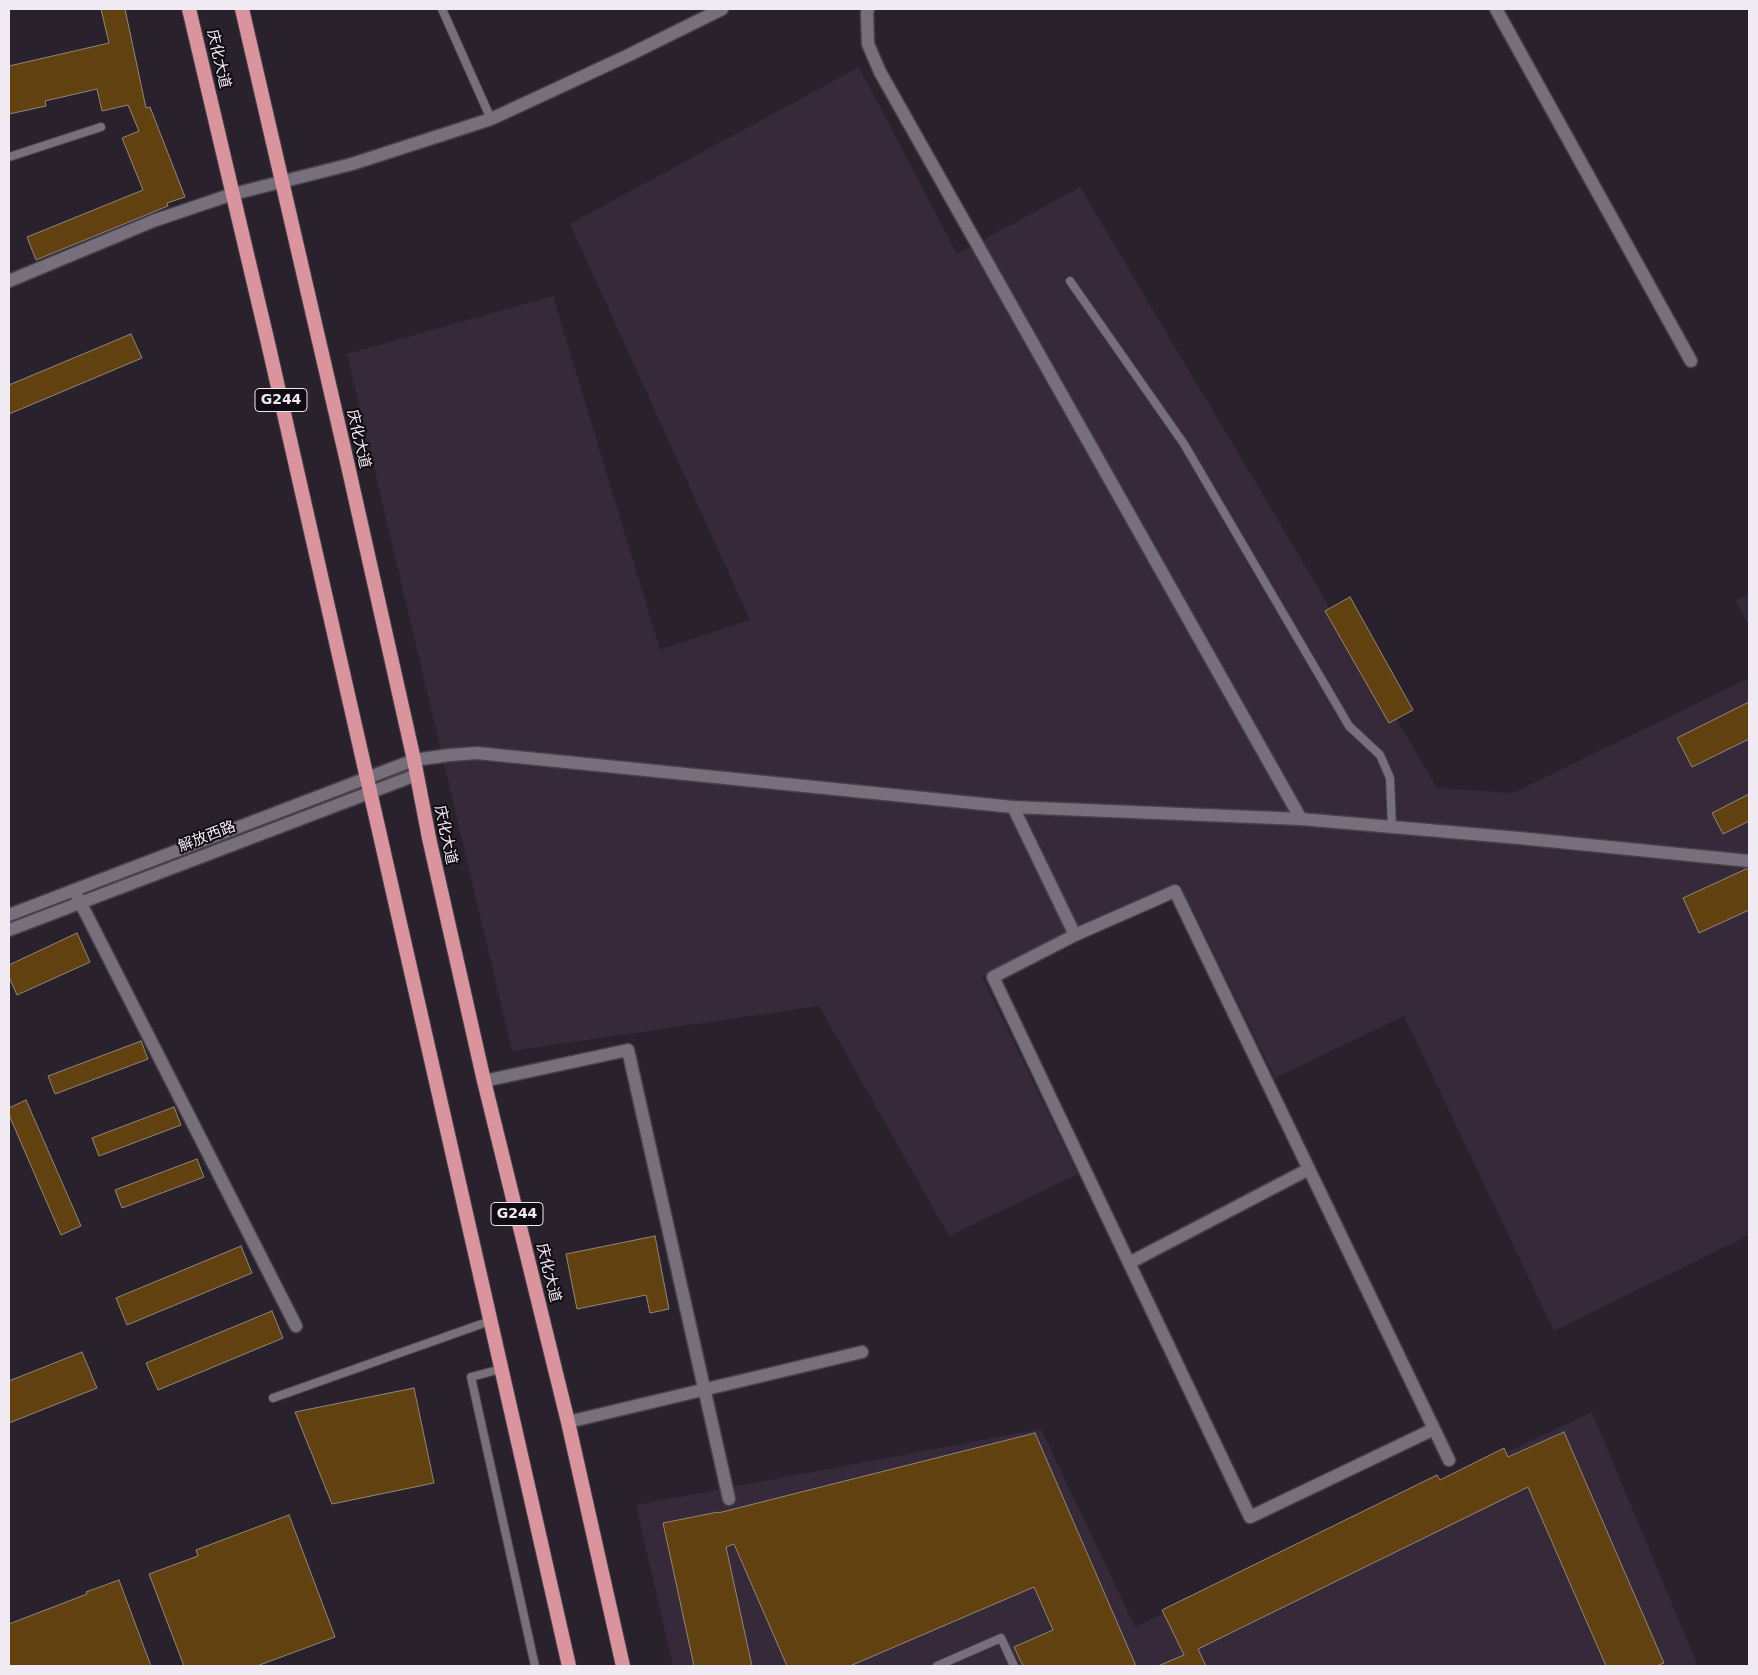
<!DOCTYPE html>
<html>
<head>
<meta charset="utf-8">
<style>
	body { margin:0 }
	#map { position:relative; width:1758px; height:1675px; overflow:hidden; background:#29222d; font-family:"DejaVu Sans",sans-serif }
	canvas { display:block }
	.frame { position:absolute; inset:0; border:10px solid #f0ebf2; pointer-events:none }
</style>
</head>
<body>
<div id="map">
<canvas width="1758" height="1675"></canvas>
<div class="frame"></div>
</div>
<script>
const g = document.querySelector('canvas').getContext('2d');
g.lineJoin = 'round';
function fillPath(path, color) {
  g.fillStyle = color;
  g.fill(path, 'evenodd');
}
function shape(rows) {
  const path = new Path2D();
  for (const r of rows) {
    path.moveTo(r[0], r[1]);
    for (let i = 2; i < r.length; i += 2) path.lineTo(r[i], r[i + 1]);
  }
  return path;
}
function stroke(path, color, width, dash) {
  g.strokeStyle = color;
  g.lineWidth = width;
  g.lineCap = dash ? 'butt' : 'round';
  g.setLineDash(dash || []);
  g.stroke(path);
}
function drawText(font, color, halo, rows, align = 'center') {
  g.font = font + ' "DejaVu Sans","Noto Sans SC",sans-serif';
  g.lineWidth = 4;
  g.setLineDash([]);
  g.textBaseline = 'middle';
  g.strokeStyle = halo;
  g.fillStyle = color;
  for (const [text, x, y, turn = 0] of rows) {
    g.save();
    g.translate(x, y);
    g.rotate((+turn || 0) * Math.PI / 180);
    g.textAlign = isNaN(turn) ? turn : align;
    if (halo) g.strokeText(text, 0, 0);
    g.fillText(text, 0, 0);
    g.restore();
  }
}
const built = shape([
	[859,67,957,254,1080,187,1437,788,1513,793,1749,678,1749,1235,1554,1331,1404,1016,1275,1078,1179,882,982,977,1078,1174,949,1236,819,1006,512,1051,347,354,553,296,660,650,750,620,570,224],
	[1749,594,1749,625,1735,601],
	[1592,1412,1698,1666,673,1666,636,1505,1041,1429,1135,1627]
]);
const building = shape([
	[101,9,125,9,146,108,150,107,185,197,167,203,168,206,36,260,27,237,143,190,122,138,139,131,128,105,102,111,97,89,45,101,46,106,9,114,9,66,109,43,101,9],
	[131,334,142,358,9,414,9,385,131,334],
	[1350,597,1413,710,1389,723,1325,611,1350,597],
	[1749,702,1749,739,1692,767,1677,738,1749,702],
	[1749,794,1749,821,1723,834,1712,813,1749,794],
	[1746,869,1749,869,1749,910,1699,933,1683,898,1746,869],
	[77,933,90,962,17,995,9,977,9,965,77,933],
	[141,1041,148,1059,55,1094,48,1076,141,1041],
	[26,1100,81,1226,61,1235,9,1115,9,1108,26,1100],
	[174,1107,181,1125,99,1156,92,1138,174,1107],
	[197,1159,204,1177,122,1208,115,1190,197,1159],
	[655,1236,669,1309,650,1313,646,1295,577,1309,566,1254,655,1236],
	[241,1246,252,1273,127,1325,116,1298,241,1246],
	[272,1311,283,1338,158,1390,146,1363,272,1311],
	[82,1352,97,1388,9,1423,9,1381,82,1352],
	[414,1388,434,1483,332,1504,295,1412,414,1388],
	[1564,1432,1664,1663,1656,1666,1606,1666,1528,1487,1198,1649,1206,1666,1158,1666,1184,1655,1162,1610,1437,1475,1440,1480,1504,1448,1508,1457,1564,1432],
	[1035,1433,1136,1666,1023,1666,1014,1647,1053,1630,1034,1587,850,1666,787,1666,734,1544,726,1547,752,1666,694,1666,663,1523,718,1512,718,1513,1035,1433],
	[289,1515,335,1637,257,1666,184,1666,149,1574,198,1556,196,1550,289,1515],
	[119,1580,151,1666,9,1666,9,1624,87,1594,86,1592,119,1580]
]);
const service = shape([
	[442,9,491,119],
	[9,157,101,127],
	[1070,281,1184,444,1349,726,1380,755,1390,778,1392,827],
	[501,1369,471,1377,535,1666],
	[273,1398,490,1321],
	[937,1666,1001,1638,1014,1666]
]);
const minor = shape([
	[868,9,867,13,868,44,880,72,1301,819],
	[1496,9,1691,361],
	[9,281,153,221,233,194,352,164,491,119,629,55,722,9],
	[1013,807,1075,935,1175,891,1449,1460],
	[74,890,296,1326],
	[1075,935,993,977,1250,1517,1434,1429],
	[484,1081,628,1050,729,1499],
	[1129,1263,1309,1169],
	[568,1422,862,1352]
]);
const tertiary = shape([
	[9,915,414,760,450,755,477,753,1013,807,1301,819,1519,838,1749,861],
	[9,930,416,775]
]);
const trunk = shape([
	[189,9,268,343,569,1666],
	[242,9,348,466,414,760,429,838,484,1081,568,1422,623,1666]
]);
const shields = [
	[281,400,52],
	[517,1214,52]
];
const shieldNames = [
	["G244",281,400],
	["G244",517,1214]
];
const streetNames = [
	["庆化大道",218,59,77],
	["庆化大道",358,439,77],
	["庆化大道",445,835,78],
	["解放西路",207,837,-21],
	["庆化大道",548,1273,76]
];
fillPath(built, '#35293a');
fillPath(building, '#624111');
stroke(building, '#918679', 1);
stroke(service, '#47414a', 10);
stroke(minor, '#47414a', 15);
stroke(tertiary, '#47414a', 15);
stroke(trunk, '#47414a', 16);
stroke(service, '#786f7d', 8);
stroke(minor, '#786f7d', 12);
stroke(tertiary, '#786f7d', 12);
stroke(trunk, '#da949e', 14);
for (const [x, y, w] of shields) {
  const box = new Path2D();
  box.roundRect(x - w / 2, y - 11.5, w, 23, 4);
  g.fillStyle = '#100c11';
  g.fill(box);
  stroke(box, '#f0ebf2', 1);
}
drawText('bold 14px', '#f0ebf2', null, shieldNames);
drawText('15px', '#f0ebf2', '#100c11', streetNames);
</script>
</body>
</html>
